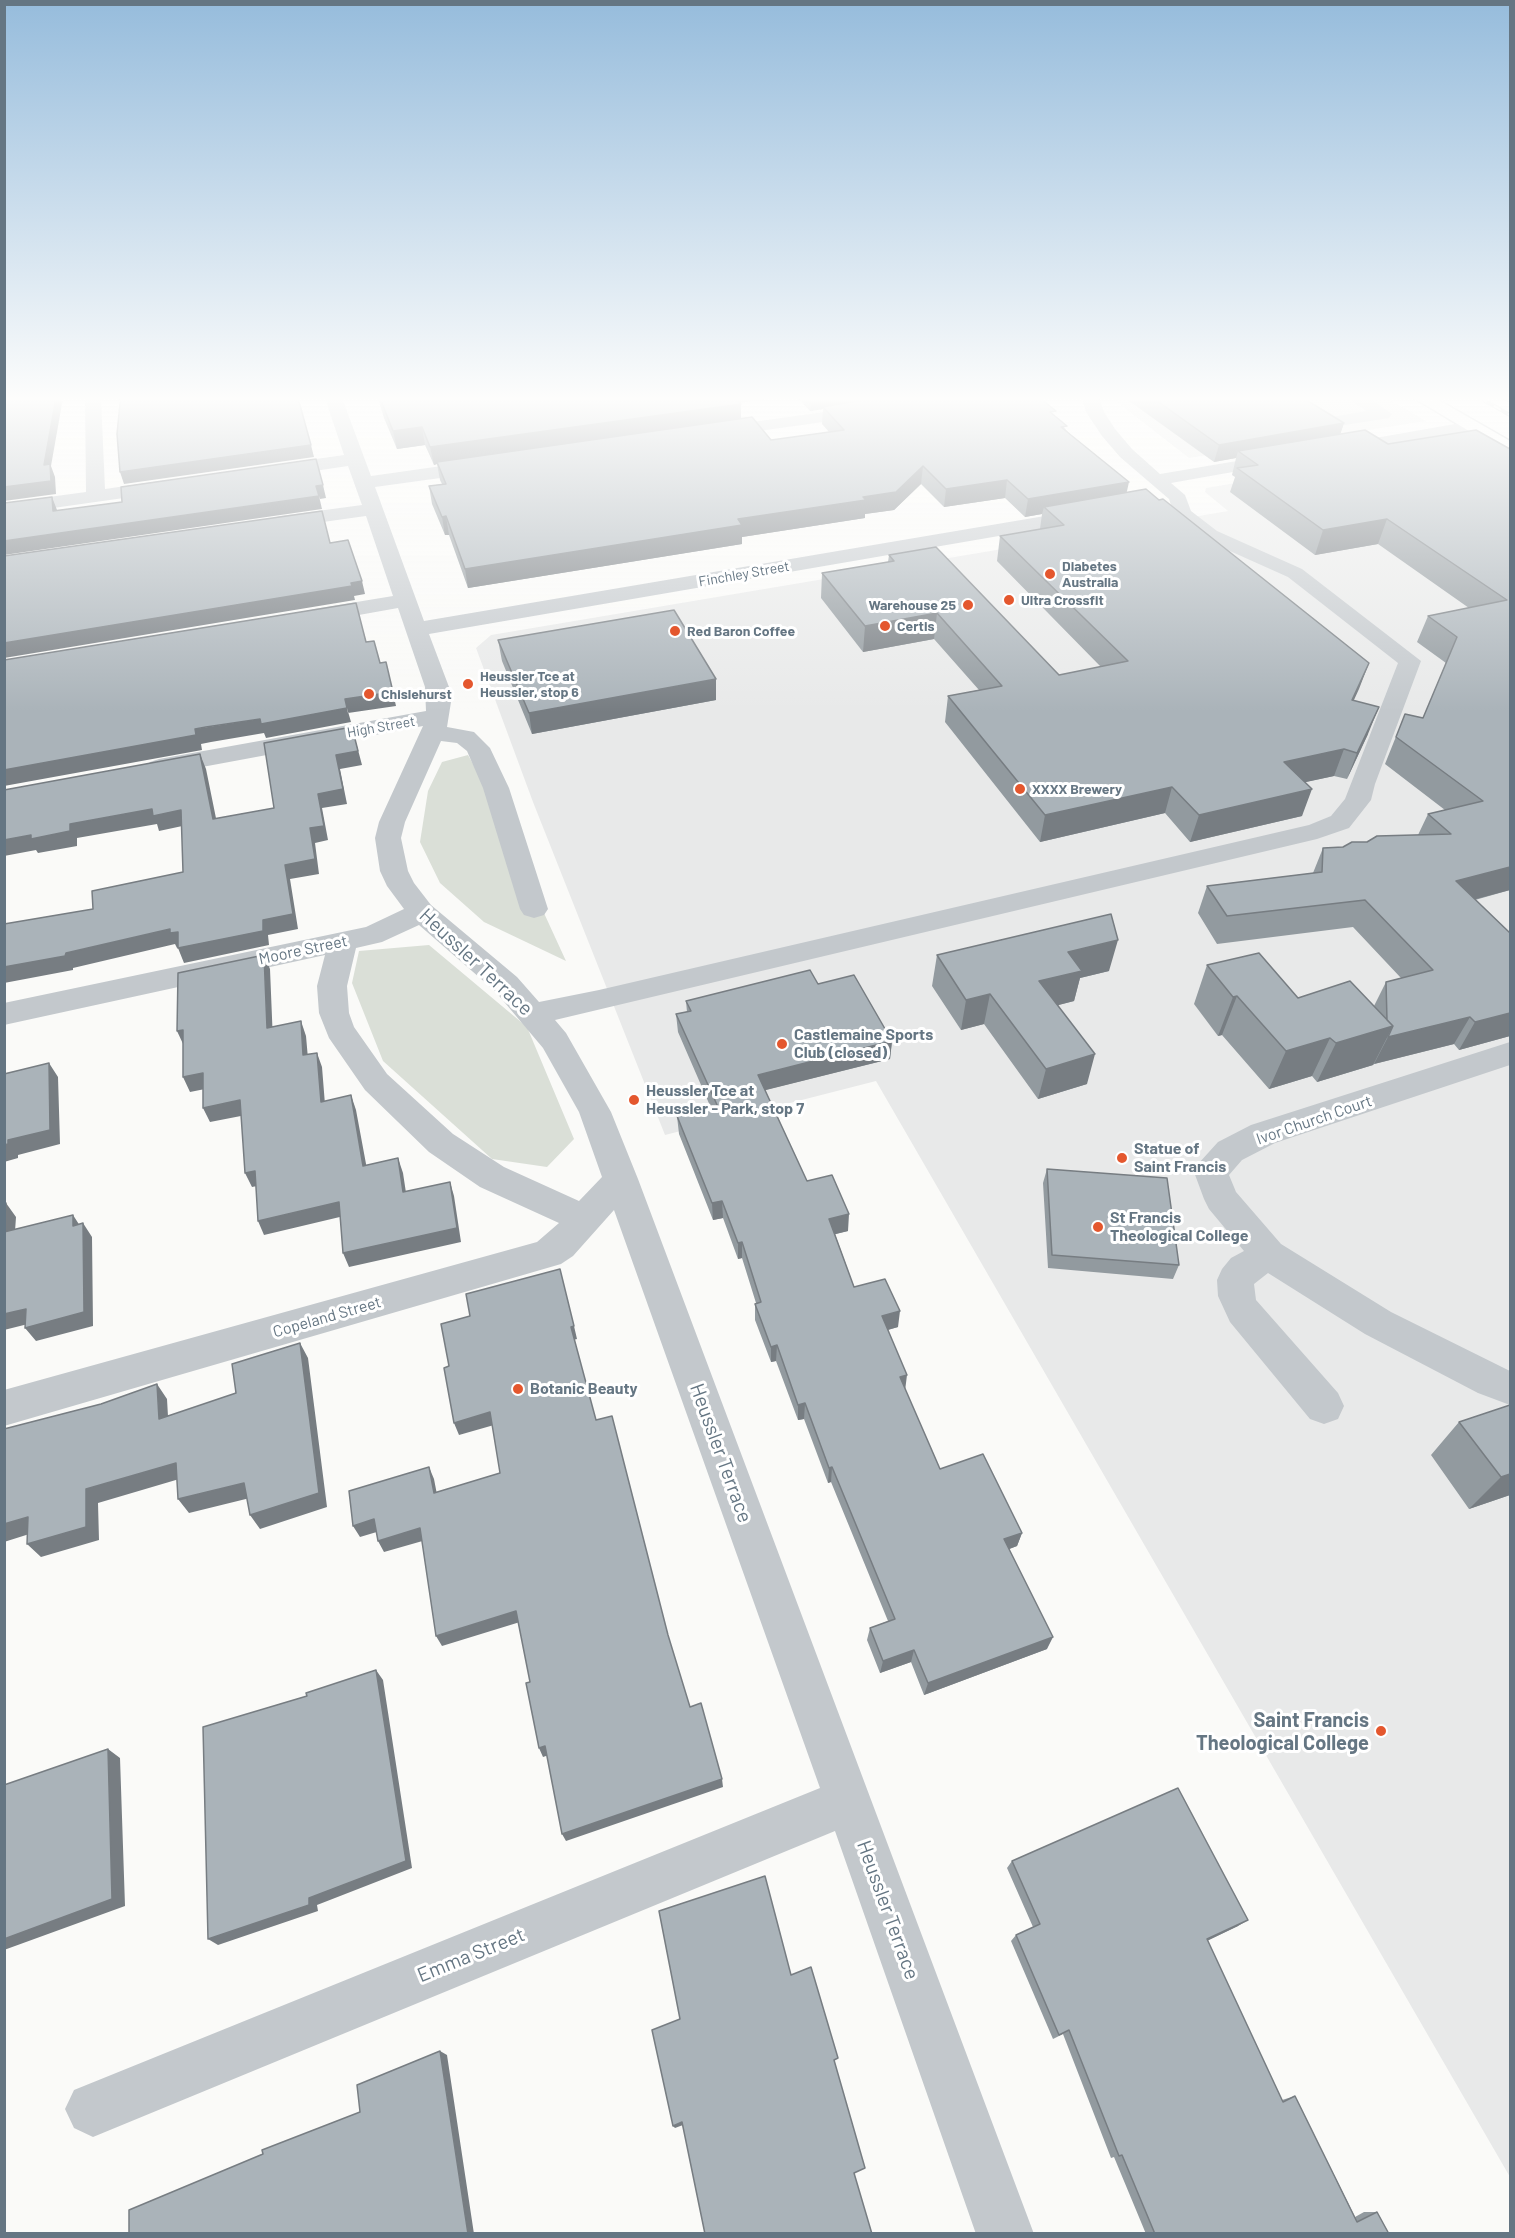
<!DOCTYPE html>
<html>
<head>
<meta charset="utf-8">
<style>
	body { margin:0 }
	#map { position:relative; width:1515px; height:2238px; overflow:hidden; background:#fafaf8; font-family:Barlow,sans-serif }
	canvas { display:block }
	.frame { position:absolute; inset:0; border:6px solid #657683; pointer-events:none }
</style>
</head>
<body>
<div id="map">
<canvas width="1515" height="2238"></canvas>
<div class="frame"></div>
</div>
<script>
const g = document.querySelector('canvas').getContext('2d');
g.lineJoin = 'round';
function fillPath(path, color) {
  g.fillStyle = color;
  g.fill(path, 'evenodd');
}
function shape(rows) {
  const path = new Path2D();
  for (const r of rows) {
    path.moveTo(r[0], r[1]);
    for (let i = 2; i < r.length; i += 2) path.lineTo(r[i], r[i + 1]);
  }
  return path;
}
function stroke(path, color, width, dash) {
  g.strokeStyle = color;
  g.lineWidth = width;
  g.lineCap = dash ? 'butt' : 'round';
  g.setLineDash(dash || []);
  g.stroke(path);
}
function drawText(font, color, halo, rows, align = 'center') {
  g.font = font + ' Barlow,sans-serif';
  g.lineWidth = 6;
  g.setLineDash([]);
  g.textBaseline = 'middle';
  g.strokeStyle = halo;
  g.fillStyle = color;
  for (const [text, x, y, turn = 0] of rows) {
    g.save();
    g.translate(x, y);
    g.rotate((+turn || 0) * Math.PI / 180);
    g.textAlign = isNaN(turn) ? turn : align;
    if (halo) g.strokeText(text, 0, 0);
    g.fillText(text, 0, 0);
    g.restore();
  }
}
const built = shape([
	[1112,398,1386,398,1426,421,1189,458],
	[1454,446,1510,467,1510,2177,876,1081,665,1135,533,802,476,648,491,635,1228,511,1205,492,1206,488]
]);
const green = shape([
	[468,755,487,789,566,961,484,922,440,883,420,842,428,791,442,762],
	[429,945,527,1027,574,1139,547,1167,492,1159,383,1061,352,983,359,951]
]);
const minor = shape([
	[85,398,101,398,105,489,166,480,173,482,175,486,173,490,166,492,4,515,4,503,86,492,85,398],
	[325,398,342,398,371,476,484,460,491,462,493,466,491,470,484,472,375,487,424,621,1086,509,1093,511,1096,515,1093,519,1086,521,429,634,449,687,451,702,447,727,474,732,490,748,509,788,548,909,544,915,534,918,524,915,520,909,483,788,467,751,457,743,441,741,405,822,401,838,408,871,414,883,431,905,517,977,539,1002,599,990,1309,825,1331,816,1345,799,1398,663,1288,577,1203,539,1175,517,1169,499,1120,457,1102,436,1086,412,1082,398,1099,398,1104,412,1115,429,1132,449,1160,474,1278,454,1284,455,1287,459,1284,463,1278,464,1171,483,1185,495,1191,511,1217,531,1302,569,1421,661,1375,784,1371,800,1349,828,1317,839,555,1020,566,1033,611,1112,638,1179,1034,2234,976,2234,835,1831,93,2137,74,2128,65,2109,74,2090,820,1788,614,1210,573,1256,561,1264,4,1426,4,1390,537,1242,559,1223,480,1187,429,1152,365,1090,329,1038,319,1013,317,986,325,955,4,1025,4,1003,366,927,404,909,387,886,380,871,375,838,379,822,423,726,159,775,150,772,146,767,150,762,159,759,426,711,425,687,398,608,314,623,306,621,303,616,306,611,314,609,393,596,366,516,280,528,273,526,270,522,273,518,280,516,362,505,348,466,274,477,267,475,265,471,267,467,274,465,344,455,325,398],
	[419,925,495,991,543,1048,579,1112,602,1177,579,1201,504,1167,453,1134,387,1074,354,1027,349,1013,347,986,356,948,382,942,419,925],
	[866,398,883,398,888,405,879,414,873,415,716,437,710,436,707,432,710,428,716,427,868,406,870,404,866,398],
	[1348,398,1369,398,1392,414,1389,418,1383,419,1338,426,1332,425,1329,421,1332,417,1366,411,1348,398],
	[1472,421,1478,422,1481,426,1478,430,1341,454,1335,453,1332,449,1335,445,1341,444,1472,421],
	[1510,1042,1510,1065,1275,1143,1242,1160,1229,1175,1236,1192,1281,1244,1391,1312,1510,1371,1510,1405,1478,1393,1365,1334,1268,1273,1254,1284,1256,1300,1338,1393,1344,1406,1338,1419,1324,1424,1310,1419,1230,1322,1218,1296,1217,1280,1222,1269,1231,1258,1244,1251,1209,1209,1204,1199,1194,1172,1199,1163,1218,1142,1251,1125,1510,1042]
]);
const major = shape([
	[1414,398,1435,398,1510,441,1510,453,1504,452,1414,398]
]);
const rail = shape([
	[1480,398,1510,415],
	[1505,398,1510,401]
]);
const wall = shape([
	[378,398,771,398,740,403,741,404,741,419,771,440,829,432,822,424,823,409,810,411,798,398,867,398,867,399,1055,416,1067,431,1127,493,1369,663,1353,701,1368,734,1347,779,1334,776,1305,782,1302,816,1190,842,1165,813,1040,842,945,722,948,696,979,690,934,639,863,652,821,598,822,573,888,562,889,555,1059,675,1101,667,997,561,1000,536,1040,529,1042,514,1025,517,1005,498,944,507,921,484,894,510,865,514,865,518,742,537,742,544,468,588,449,535,445,535,432,504,429,486,442,484,440,480,437,464,434,465,425,445,397,449,384,418],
	[1125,398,1303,398,1344,423,1340,434,1388,444,1510,449,1510,890,1475,900,1510,933,1510,1036,1459,1050,1454,1044,1374,1064,1373,1065,1317,1082,1312,1076,1269,1089,1222,1035,1218,1036,1194,1004,1207,965,1298,998,1374,1006,1386,982,1401,978,1353,927,1217,944,1198,913,1207,886,1313,873,1323,848,1343,847,1367,842,1418,835,1428,814,1445,810,1385,764,1405,714,1423,718,1446,663,1417,642,1428,616,1469,608,1378,544,1315,555,1230,492,1235,477,1232,475,1236,458,1214,462],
	[498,640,716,700,532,734,502,661],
	[937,955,1109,971,1080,978,1074,1001,1058,1005,1087,1084,1038,1099,984,1024,961,1030,932,986],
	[818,984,892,1041,890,1059,765,1090,807,1181,848,1231,835,1234,854,1287,898,1327,888,1330,905,1389,940,1469,1022,1533,1017,1546,1009,1549,1047,1649,924,1695,911,1662,880,1673,867,1640,870,1628,888,1621,831,1482,828,1483,804,1419,798,1420,776,1361,771,1362,755,1320,755,1304,756,1303,742,1258,738,1259,723,1218,713,1220,679,1134,677,1116,711,1108,678,1032,676,1014,687,1012,686,1001],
	[1047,1169,1179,1265,1173,1279,1048,1268,1043,1183],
	[1510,1405,1510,1495,1469,1509,1431,1455,1459,1422],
	[1012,1861,1238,1926,1207,1941,1282,2100,1295,2096,1355,2217,1364,2212,1377,2212,1389,2234,1146,2234,1114,2157,1111,2158,1063,2034,1053,2039,1011,1941,1016,1935,1033,1927,1007,1868]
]);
const shadedWall = shape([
	[56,398,63,398,51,466,55,477,56,494,4,501,4,487,44,465],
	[727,398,771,398,727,404],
	[811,398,867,398,866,403,823,407,823,409,810,411],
	[741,404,741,421,437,462,437,464,434,465,430,447],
	[1344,423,1338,441,1238,451,1236,458,1214,462,1219,445],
	[422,427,425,445,397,449,393,431],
	[311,445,314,457,124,484,120,472],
	[923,466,921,484,894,510,865,514,865,518,742,537,742,544,468,588,465,569,863,497],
	[1007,480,1005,498,944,507,946,489],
	[1129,482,1125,500,1044,507,1042,514,1025,517,1028,499],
	[323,485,326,498,320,499,316,486],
	[319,496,322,509,4,555,4,541],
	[52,497,57,510,58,524,53,511],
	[446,516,449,535,445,535,442,517],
	[1387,519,1378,544,1315,555,1323,530],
	[362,581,365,594,354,596,355,600,4,658,4,643],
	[937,613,934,639,863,652,865,626],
	[386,662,396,706,348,713,345,699],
	[1369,663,1359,689,1342,726,1352,700],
	[716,679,716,700,532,734,529,713],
	[1379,707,1368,734,1347,779,1357,753],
	[347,708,351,722,266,738,264,733,211,742,201,744,202,750,4,786,4,770,195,729,260,719],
	[352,727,362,765,340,769,347,804,322,808,328,840,315,843,319,874,290,879,298,929,268,935,269,945,184,963,178,948,263,920,285,865,310,828,318,794,336,755],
	[1344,749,1334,776,1274,789,1284,762],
	[200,754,206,769,219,833,213,819],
	[1172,787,1165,813,1040,842,1045,815],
	[1312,789,1302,816,1190,842,1199,815],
	[152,809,181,810,187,825,159,831,157,824,77,838,77,846,38,853,36,850,4,856,4,840,70,824],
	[1510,867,1510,890,1442,908,1456,881],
	[170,929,178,932,185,946,177,948,175,944,73,968,73,970,4,983,4,967],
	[1118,940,1109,971,1080,978,1074,1001,1032,1012,1039,981,1068,952],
	[264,955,270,969,273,1042,267,1028],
	[990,994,984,1024,961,1030,966,1000],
	[1237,996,1222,1035,1218,1036,1233,997],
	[1510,1013,1510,1036,1459,1050,1475,1022],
	[1470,1017,1454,1044,1374,1064,1388,1037],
	[301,1021,306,1036,309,1070,303,1055],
	[1393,1026,1373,1065,1317,1082,1336,1043],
	[183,1030,184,1046,177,1031],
	[1330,1038,1312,1076,1269,1089,1286,1051],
	[892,1041,890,1059,758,1092,758,1075],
	[317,1053,322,1067,326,1117,321,1102],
	[1095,1054,1087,1084,1038,1099,1046,1069],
	[49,1063,58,1077,60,1144,18,1155,18,1158,4,1162,4,1145,8,1140],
	[203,1073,210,1088,190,1092,183,1077],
	[351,1095,356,1110,369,1180,363,1166],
	[240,1100,246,1115,210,1122,203,1108],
	[398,1158,403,1173,408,1206,403,1192],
	[255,1171,262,1185,252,1187,245,1173],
	[450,1182,454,1196,461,1242,349,1267,343,1253],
	[722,1201,723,1218,713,1220,712,1203],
	[339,1202,344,1216,264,1235,258,1221],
	[6,1203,16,1217,14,1246,4,1233],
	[849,1214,848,1231,828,1236,829,1219],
	[73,1215,82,1229,73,1226],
	[83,1223,92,1237,93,1326,36,1341,25,1328],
	[742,1242,742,1258,738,1259,738,1243],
	[26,1309,36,1322,4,1330,4,1314],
	[900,1311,898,1327,880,1332,882,1316],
	[574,1326,577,1339,573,1340,571,1327],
	[300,1343,308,1358,327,1507,260,1529,250,1515],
	[777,1345,776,1361,771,1362,771,1347],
	[907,1375,905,1391,900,1377],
	[157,1384,167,1399,169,1434,159,1419],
	[805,1403,804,1419,798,1420,798,1405],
	[490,1412,494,1425,459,1435,454,1423],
	[176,1463,186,1477,98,1503,99,1540,41,1557,27,1544,86,1489],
	[429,1467,434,1479,439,1505,434,1493],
	[832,1467,831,1482,828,1483,829,1468],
	[1510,1474,1510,1495,1469,1509,1501,1477],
	[244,1483,254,1497,189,1513,178,1499],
	[28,1517,42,1530,4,1542,4,1524],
	[374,1519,380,1531,360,1537,353,1526],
	[420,1528,426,1540,384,1552,378,1541],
	[1022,1533,1017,1546,999,1553,1004,1539],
	[516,1611,520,1622,442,1646,436,1636],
	[1053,1637,1047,1649,924,1695,928,1683],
	[914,1650,911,1662,880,1673,883,1661],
	[376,1670,383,1680,412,1868,317,1905,318,1911,218,1945,208,1939,309,1898],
	[545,1746,549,1755,543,1757,539,1748],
	[108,1749,120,1758,125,1906,4,1950,4,1939],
	[722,1779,723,1787,566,1841,562,1834],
	[1248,1920,1238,1926,1198,1945,1207,1939],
	[440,2051,447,2055,474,2234,468,2234],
	[682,2122,683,2125,675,2128,673,2126]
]);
const building = shape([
	[4,398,56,398,44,465,50,464,51,481,4,487,4,398],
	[120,398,298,398,311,445,120,472,117,434,120,403,120,398],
	[380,398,736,398,741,404,430,447,422,427,393,431,380,398],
	[873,398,1040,398,1056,411,1050,412,1067,426,1061,427,1129,482,1028,499,1007,480,946,489,923,466,896,492,863,497,866,500,738,519,742,525,465,569,446,516,442,517,429,486,446,484,437,462,752,417,771,440,844,430,823,407,873,398],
	[1153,398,1303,398,1344,423,1219,445,1153,398],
	[1365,430,1388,444,1476,430,1510,449,1510,867,1456,881,1510,933,1510,1013,1475,1022,1470,1017,1388,1037,1393,1026,1387,1020,1386,982,1433,970,1365,900,1227,916,1207,886,1322,872,1323,848,1343,847,1352,842,1367,842,1377,836,1451,834,1428,814,1483,801,1396,737,1405,714,1423,718,1457,637,1428,616,1507,600,1387,519,1323,530,1237,468,1258,465,1238,451,1365,430],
	[316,459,323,485,316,486,319,496,4,541,4,503,52,497,53,511,122,502,121,487,316,459],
	[1146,489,1159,500,1163,499,1369,663,1352,700,1379,707,1357,753,1344,749,1284,762,1312,789,1199,815,1172,787,1045,815,948,696,1002,686,937,613,865,626,822,573,894,561,889,555,936,547,1059,675,1128,661,1000,536,1064,525,1044,507,1146,489],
	[322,511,330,543,348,540,362,581,351,583,352,586,4,643,4,556,322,511],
	[356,603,366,642,374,641,380,663,386,662,393,692,345,699,347,708,261,724,260,719,206,727,195,729,196,735,4,770,4,660,356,603],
	[674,610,716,679,529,713,498,640,674,610],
	[352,727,358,751,336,755,343,789,318,794,324,826,310,828,315,859,285,865,293,914,263,920,263,931,178,948,178,932,170,933,170,929,66,953,65,956,4,967,4,924,93,909,92,891,183,872,181,810,153,816,152,809,70,824,70,831,31,839,31,835,4,840,4,790,200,754,213,819,274,808,264,743,352,727],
	[1111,914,1118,940,1068,952,1082,971,1039,981,1095,1054,1046,1069,990,994,966,1000,937,955,1111,914],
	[1259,953,1298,998,1350,981,1393,1026,1336,1043,1330,1038,1286,1051,1237,996,1233,997,1207,965,1259,953],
	[264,955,267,1028,301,1021,303,1055,317,1053,321,1102,351,1095,363,1166,398,1158,403,1192,450,1182,457,1228,343,1253,339,1202,258,1221,255,1171,245,1173,240,1100,203,1108,203,1073,183,1077,183,1030,177,1031,178,973,264,955],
	[810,970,818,984,854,975,892,1041,758,1075,807,1181,832,1175,849,1214,829,1219,854,1287,885,1279,900,1311,882,1316,907,1375,900,1377,940,1469,983,1454,1022,1533,1004,1539,1053,1637,928,1683,914,1650,883,1661,870,1628,895,1619,832,1467,829,1468,805,1403,798,1405,777,1345,771,1347,755,1304,761,1302,742,1242,738,1243,722,1201,712,1203,677,1116,718,1107,676,1014,691,1011,686,1001,810,970],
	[49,1063,50,1130,8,1140,8,1144,4,1145,4,1074,49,1063],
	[1047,1169,1167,1178,1179,1265,1052,1255,1047,1169],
	[4,1203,6,1203,4,1225,4,1203],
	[73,1215,73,1226,83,1223,84,1312,25,1328,26,1309,4,1314,4,1232,73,1215],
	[560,1269,574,1326,571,1327,596,1420,612,1416,668,1635,690,1707,701,1703,722,1779,562,1834,545,1746,539,1748,526,1683,530,1682,516,1611,436,1636,420,1528,378,1541,374,1519,353,1526,349,1491,429,1467,434,1493,500,1473,490,1412,454,1423,444,1368,449,1366,441,1324,470,1316,466,1294,560,1269],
	[300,1343,319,1493,250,1515,244,1483,178,1499,176,1463,86,1489,86,1527,27,1544,28,1517,4,1524,4,1429,101,1404,157,1384,159,1419,236,1393,232,1364,300,1343],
	[1510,1405,1510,1474,1501,1477,1459,1422,1510,1405],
	[376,1670,406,1861,309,1898,309,1905,208,1939,203,1727,307,1696,306,1693,376,1670],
	[108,1749,112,1899,4,1939,4,1785,108,1749],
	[1178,1788,1248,1920,1207,1939,1283,2102,1295,2096,1357,2222,1377,2212,1389,2234,1155,2234,1122,2155,1119,2156,1069,2030,1059,2035,1016,1935,1040,1924,1012,1861,1178,1788],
	[765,1876,791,1975,811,1967,838,2058,834,2060,865,2168,854,2173,872,2234,705,2234,682,2122,673,2126,652,2030,680,2019,659,1911,765,1876],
	[440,2051,468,2234,129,2234,129,2210,263,2154,262,2150,360,2112,357,2085,440,2051]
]);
const markers = [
	[1050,574,6,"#e4572e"],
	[1009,600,6,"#e4572e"],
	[968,605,6,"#e4572e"],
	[885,626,6,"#e4572e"],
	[675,631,6,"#e4572e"],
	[468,684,6,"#e4572e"],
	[369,694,6,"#e4572e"],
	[1020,789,6,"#e4572e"],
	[782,1044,6,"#e4572e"],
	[634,1100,6,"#e4572e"],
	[1122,1158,6,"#e4572e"],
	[1098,1227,6,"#e4572e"],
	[518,1389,6,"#e4572e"],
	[1381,1731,6,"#e4572e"]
];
const farPoinames = [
	["Diabetes",1062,566],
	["Australia",1062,582],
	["Ultra Crossfit",1021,600],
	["Warehouse 25",956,605,"right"],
	["Certis",897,626],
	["Red Baron Coffee",687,631],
	["Heussler Tce at",480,676],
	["Heussler, stop 6",480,692],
	["Chislehurst",381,694],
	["XXXX Brewery",1032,789]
];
const farStreetnames = [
	["Finchley Street",744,574,-10],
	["High Street",381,727,-10]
];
const streetNames = [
	["Moore Street",303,950,-12],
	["Ivor Church Court",1314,1120,-19],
	["Copeland Street",327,1317,-16]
];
const poiNames = [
	["Castlemaine Sports",794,1035],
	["Club (closed)",794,1053],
	["Heussler Tce at",646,1091],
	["Heussler - Park, stop 7",646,1109],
	["Statue of",1134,1149],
	["Saint Francis",1134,1167],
	["St Francis",1110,1218],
	["Theological College",1110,1236],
	["Botanic Beauty",530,1389]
];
const nearStreetnames = [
	["Heussler Terrace",476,962,43],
	["Heussler Terrace",721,1453,70],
	["Heussler Terrace",888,1910,70],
	["Emma Street",471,1955,-22]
];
const nearPoinames = [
	["Saint Francis",1369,1720],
	["Theological College",1369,1743]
];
fillPath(built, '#e8e9e9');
fillPath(green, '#dadfd7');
stroke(major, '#b5babe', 3);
fillPath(minor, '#c3c8cc');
fillPath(major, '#fff');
stroke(rail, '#a2aab0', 4);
stroke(rail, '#fff', 2, [8]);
fillPath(wall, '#929a9f');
fillPath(shadedWall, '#777d82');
fillPath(building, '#aab3b9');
stroke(building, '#777d82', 1.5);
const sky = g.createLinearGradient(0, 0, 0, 712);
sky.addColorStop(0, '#96bcdc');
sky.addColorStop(0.56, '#fdfdfc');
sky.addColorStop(1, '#fdfdfc00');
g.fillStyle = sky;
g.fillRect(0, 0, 1515, 712);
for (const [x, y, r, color] of markers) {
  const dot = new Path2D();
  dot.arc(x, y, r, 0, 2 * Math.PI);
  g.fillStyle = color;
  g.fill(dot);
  stroke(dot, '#fff', 2);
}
drawText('bold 14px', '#657683', '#fff', farPoinames, 'left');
drawText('14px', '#657683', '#fff', farStreetnames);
drawText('16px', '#657683', '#fff', streetNames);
drawText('bold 16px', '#657683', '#fff', poiNames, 'left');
drawText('20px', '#657683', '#fff', nearStreetnames);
drawText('bold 20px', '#657683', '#fff', nearPoinames, 'right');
</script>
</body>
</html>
